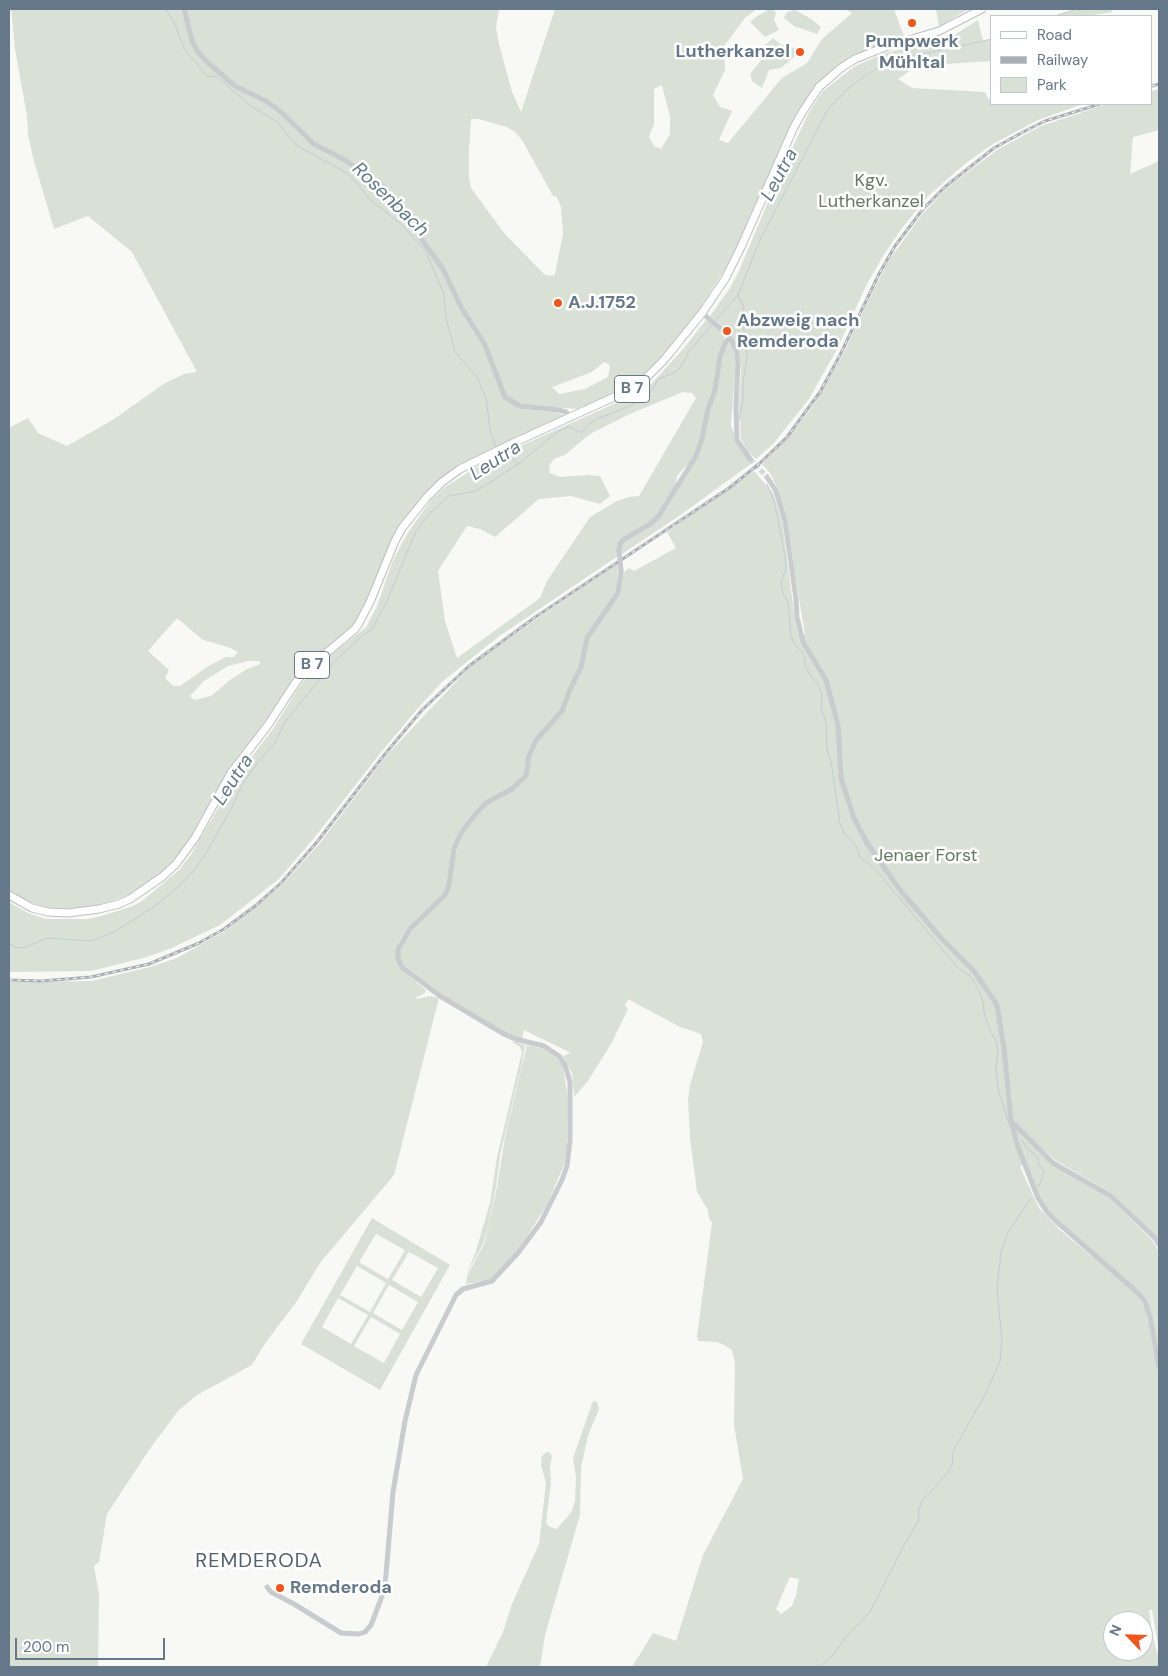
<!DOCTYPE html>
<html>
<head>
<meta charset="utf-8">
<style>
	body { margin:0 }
	#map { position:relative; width:1168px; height:1676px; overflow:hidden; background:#f8f8f5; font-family:"DM Sans",sans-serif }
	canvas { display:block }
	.frame { position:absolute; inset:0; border:10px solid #657889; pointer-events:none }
	.legend { position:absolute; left:990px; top:15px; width:162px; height:90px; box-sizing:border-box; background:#fff; border:1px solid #c1c9d0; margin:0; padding:6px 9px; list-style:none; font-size:15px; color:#657889 }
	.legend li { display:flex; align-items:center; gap:10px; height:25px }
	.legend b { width:25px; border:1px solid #c1c9d0 }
	.north { position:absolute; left:1103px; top:1611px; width:50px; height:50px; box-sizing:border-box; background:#fff; border:1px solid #c1c9d0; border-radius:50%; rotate:294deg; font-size:14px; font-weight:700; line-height:20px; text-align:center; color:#657889 }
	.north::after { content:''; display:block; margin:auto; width:18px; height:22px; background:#f2551c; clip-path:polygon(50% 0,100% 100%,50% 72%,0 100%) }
	.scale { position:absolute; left:15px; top:1638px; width:150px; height:22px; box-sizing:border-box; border:2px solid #657889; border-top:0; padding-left:6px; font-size:15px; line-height:18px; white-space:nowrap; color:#657889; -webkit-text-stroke:4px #fff; paint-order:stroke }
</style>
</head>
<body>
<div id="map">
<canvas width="1168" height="1676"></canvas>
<div class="frame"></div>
<ul class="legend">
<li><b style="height:6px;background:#fff"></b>Road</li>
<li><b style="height:6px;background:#a8aeb4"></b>Railway</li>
<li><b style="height:14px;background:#d9e1d6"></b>Park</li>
</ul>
<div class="north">N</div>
<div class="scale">200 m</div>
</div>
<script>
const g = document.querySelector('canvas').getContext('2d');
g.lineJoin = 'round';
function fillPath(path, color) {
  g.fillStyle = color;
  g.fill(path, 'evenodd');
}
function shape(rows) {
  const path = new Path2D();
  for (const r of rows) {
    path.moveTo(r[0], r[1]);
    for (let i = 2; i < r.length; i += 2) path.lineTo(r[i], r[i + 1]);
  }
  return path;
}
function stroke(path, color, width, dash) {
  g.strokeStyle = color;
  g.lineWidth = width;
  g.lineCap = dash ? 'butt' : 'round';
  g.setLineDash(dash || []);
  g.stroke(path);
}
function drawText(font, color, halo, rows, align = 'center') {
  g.font = font + ' "DM Sans",sans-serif';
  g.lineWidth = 5;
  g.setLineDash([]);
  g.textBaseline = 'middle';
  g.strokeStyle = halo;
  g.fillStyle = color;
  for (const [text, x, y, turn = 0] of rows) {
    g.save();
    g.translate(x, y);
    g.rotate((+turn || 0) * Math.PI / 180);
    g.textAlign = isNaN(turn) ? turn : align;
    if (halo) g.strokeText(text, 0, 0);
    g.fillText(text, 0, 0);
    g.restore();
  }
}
const green = shape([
	[11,9,499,9,496,27,499,44,512,92,521,112,555,9,757,9,745,18,724,46,725,70,713,95,720,107,732,111,719,140,728,143,782,78,807,63,822,39,852,13,845,9,894,9,905,39,867,50,850,60,808,98,800,110,742,238,725,269,698,311,672,346,649,371,624,390,577,409,538,406,523,409,555,412,565,416,442,481,393,539,368,600,353,627,315,658,303,670,294,681,266,724,228,771,193,836,173,862,148,884,129,895,98,906,69,909,44,907,23,899,9,891,9,428,28,418,38,433,67,446,114,419,165,383,184,374,197,372,132,252,88,216,54,229,33,158,28,134,27,116,15,49],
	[662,85,670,117,670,134,661,149,654,146,649,137,654,124,654,89],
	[471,119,478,119,507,127,515,132,522,140,553,196,557,197,561,207,563,234,555,274,550,276,544,274,504,233,471,188,469,177,469,149],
	[604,362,610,365,608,377,585,389,559,394,552,387,592,372],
	[177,618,203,640,228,647,238,652,234,657,226,657,207,667,180,686,173,686,165,678,169,670,148,651],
	[248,661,260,661,260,664,247,669,230,680,211,696,194,700,190,696,204,681,228,666],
	[770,9,776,12,774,20,779,30,765,37,750,22,757,16],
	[936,9,969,9,939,26],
	[1077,9,1111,9,1112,12,1088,16,1055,16],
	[795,10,810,18,821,27,817,34,794,26,784,18,787,12],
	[978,20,983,41,992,39,992,61,945,64,911,70,898,79,912,88,985,92,989,100,992,100,992,104,1083,104,1038,120,993,144,966,163,929,195,902,228,883,256,867,284,836,351,809,399,773,444,756,459,748,452,741,439,739,407,741,369,740,353,732,336,723,326,710,316,730,288,738,273,773,190,808,114,823,91,855,66,885,53,936,41,956,34],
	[773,38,782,45,794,48,794,57,781,68,769,70,762,88,752,81,750,74,762,59,762,48],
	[1159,89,1159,130,1133,137,1130,174,1159,161,1159,1241,1113,1194,1055,1160,1040,1147,1037,1149,1110,1198,1153,1241,1159,1252,1159,1361,1146,1302,1043,1206,1025,1162,1020,1167,1039,1208,1060,1230,1137,1294,1146,1310,1159,1374,1159,1651,1152,1610,1149,1610,1152,1633,1159,1659,1159,1667,632,1667,653,1633,676,1641,703,1555,743,1479,734,1425,735,1363,732,1351,731,1349,718,1342,698,1341,697,1336,712,1223,709,1218,708,1210,697,1192,690,1138,688,1101,690,1085,703,1042,701,1034,680,1027,628,999,625,1005,628,1009,611,1044,588,1081,575,1096,574,1095,572,1073,563,1056,571,1053,524,1030,522,1039,510,1035,452,1003,404,965,400,959,400,949,408,935,451,885,456,850,463,834,473,819,487,804,513,791,528,777,531,756,538,741,564,712,586,643,595,628,620,594,622,574,629,568,634,571,676,548,667,532,754,471,773,493,782,520,795,620,799,637,805,634,799,599,787,520,778,490,770,473,762,464,797,427,815,403,843,354,874,289,889,260,924,212,948,187,997,150,1041,126,1107,104,1152,104,1152,91],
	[790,1577,799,1579,796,1595,792,1606,781,1614,776,1609],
	[1113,1621,1143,1621,1143,1651,1113,1651],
	[706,320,713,324,724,334,725,338,715,382,699,445,690,463,685,467,677,476,676,485,657,517,625,536,618,556,498,637,443,681,419,707,382,751,314,838,279,879,220,925,174,947,147,957,91,971,9,972,9,902,28,913,46,919,88,919,101,916,133,906,142,901,180,869,190,856,237,776,273,729,300,685,320,664,366,627,377,606,393,560,402,543,409,531,431,500,445,487,483,463,642,391,653,382,684,348],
	[683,392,692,393,696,398,639,496,629,497,617,501,590,517,547,581,540,598,457,658,445,621,438,571,467,526,480,529,495,537,539,499,571,496,600,504,610,496,600,476,589,475,560,477,550,473,549,466,554,459,565,455,590,434,632,413],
	[727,343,731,343,736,359,731,425,738,444,752,463,679,516,622,554,621,547,624,541,655,522,697,457,719,366],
	[618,564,617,593,584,642,579,666,561,710,541,732,524,775,511,788,485,801,470,816,459,832,448,884,443,894,409,928,401,938,396,948,405,972,426,990,424,994,416,997,417,999,430,996,439,998,394,1175,320,1263,297,1301,266,1342,252,1365,197,1395,178,1411,149,1450,107,1514,99,1562,94,1566,99,1594,98,1667,9,1667,9,982,91,981,150,967,177,958,225,931,283,884,320,843,387,755,470,667,535,620],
	[512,1042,516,1042,525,1045,522,1064,500,1155,496,1187,488,1227,483,1244,466,1275,475,1254,490,1203,497,1157,522,1052,520,1047],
	[527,1045,544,1049,552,1053,563,1065,568,1100,567,1152,564,1165,547,1205,518,1250,490,1280,466,1284,467,1276,484,1244,488,1228,497,1187,505,1137],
	[372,1218,450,1265,380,1390,301,1344],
	[376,1234,405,1250,388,1279,359,1262],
	[409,1252,438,1268,421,1297,392,1280],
	[357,1266,386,1283,370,1312,340,1295],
	[389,1285,418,1302,402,1330,373,1313],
	[338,1298,368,1315,351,1344,322,1327],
	[371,1317,400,1334,384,1363,354,1346],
	[593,1401,597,1402,599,1409,588,1436,581,1467,580,1515,545,1635,540,1667,486,1667,503,1632,512,1604,539,1544,546,1483,541,1465,542,1456,545,1453,549,1452,552,1456,550,1467,551,1482,546,1523,550,1527,557,1529,572,1511,575,1500,576,1477,573,1458]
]);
const stream = shape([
	[166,9,174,22,184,49,208,77,216,76,252,107,277,122,296,145,347,173,363,190,368,198,402,225,426,252,444,294,446,318,455,352,477,377,486,398,491,435,496,446],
	[1055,16,1077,9],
	[738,295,743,305,744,331,747,357,743,383,743,401,739,419],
	[714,322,738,295,759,242,828,109,851,86,871,72,898,57,914,56,992,39],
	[508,456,518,463],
	[767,484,774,500,785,555,786,568,781,583,783,594,788,602,791,636,795,645,802,652,805,659,806,668,811,676,817,683,822,694,821,709,826,721,827,750,831,762,840,823,845,834,856,846,860,857,876,870,957,967,970,976,977,987,983,1001,984,1013,990,1030,996,1041,998,1050,996,1070,998,1089,1009,1124],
	[9,944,17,948,27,947,47,938,91,941,114,932,155,906,178,887,192,873,208,850,231,809,242,785,257,763,275,743,284,723,333,663,362,636,372,629,386,603,416,531,433,510,449,496,476,491,520,463,557,432,569,427,579,432,583,432,590,423,599,418,630,406,651,392,658,379,674,373,680,368,690,350,712,325],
	[1022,1140,1028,1149,1034,1154,1038,1158,1038,1164,1044,1170,1042,1179,1038,1187],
	[820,1667,834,1654,844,1639,870,1612,903,1547,919,1520,918,1512,923,1499,932,1491,947,1473,953,1463,952,1453,988,1389,1000,1361,1002,1341,997,1287,1001,1253,1007,1234,1031,1198]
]);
const minorTunnel = shape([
	[750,459,767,477]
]);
const minor = shape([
	[184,9,192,41,198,52,207,62,235,86,266,101,281,112,314,144,345,160,384,187,443,269,461,307,484,343,505,397,520,406,559,410,566,412,571,417],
	[702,313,725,332,732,341,737,353,738,361,736,407,737,440,750,459],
	[767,477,776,491,785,521,796,599,797,617,803,642,826,680,838,725,841,778,854,818,867,843,900,890,942,939,974,971,997,1005,1004,1048,1011,1121,1018,1147,1038,1198,1047,1212,1057,1222,1139,1294,1145,1302,1150,1317,1159,1367],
	[619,550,620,544,623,540,650,524,658,517,696,456,702,439,708,409,715,390,720,357,725,343,730,338],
	[1011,1121,1053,1163,1111,1196,1156,1239,1159,1245],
	[267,1587,271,1592,294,1604,341,1633,359,1634,365,1632,371,1625,381,1599,385,1586,393,1492,405,1421,416,1375,456,1295,463,1289,492,1281,518,1253,541,1222,562,1180,567,1166,570,1140,570,1082,565,1065,559,1056,544,1046,515,1039,504,1034,440,996,402,967,398,959,398,949,410,929,445,895,449,885,454,849,461,833,472,818,486,803,512,789,526,776,529,756,536,740,562,711,569,692,581,667,587,638,618,593,621,571]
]);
const major = shape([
	[9,895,32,908,48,912,68,913,99,909,119,904,130,899,162,877,176,864,195,838,231,773,268,725,296,682,305,671,355,629,359,623,370,602,395,541,402,528,427,497,442,482,460,469,511,444,625,392,644,380,664,360,702,313,725,279,741,247,794,127,803,111,819,87,841,68,855,59,885,47,939,31,982,9]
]);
const rail = shape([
	[1152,86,1159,84],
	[9,980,41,981,91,977,149,964,199,943,224,929,255,906,281,883,317,842,385,754,422,710,469,666,534,618,729,488,759,464,787,437,820,392,840,355,879,274,895,246,923,209,946,186,994,148,1025,131,1045,121,1100,104]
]);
const minorBridge = shape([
	[619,550,621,571]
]);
const markers = [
	[912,23,5,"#f2551c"],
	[800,52,5,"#f2551c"],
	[558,303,5,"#f2551c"],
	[727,331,5,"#f2551c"],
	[280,1588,5,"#f2551c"]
];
const shields = [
	[632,389,35],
	[312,665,35]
];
const shieldNames = [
	["B 7",632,389],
	["B 7",312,665]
];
const poiNames = [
	["Pumpwerk",912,42,"center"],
	["Mühltal",912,63,"center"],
	["Lutherkanzel",790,52,"right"],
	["A.J.1752",568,303],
	["Abzweig nach",737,321],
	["Remderoda",737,342],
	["Remderoda",290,1588]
];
const parkNames = [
	["Kgv.",871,181],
	["Lutherkanzel",871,202],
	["Jenaer Forst",926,856]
];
const waterNames = [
	["Leutra",780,175,-62],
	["Rosenbach",390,200,44],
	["Leutra",496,461,-33],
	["Leutra",234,780,-57]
];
const quarterNames = [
	["REMDERODA",259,1562]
];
fillPath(green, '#d9e1d6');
stroke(stream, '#c1ccd1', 1);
stroke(minorTunnel, '#d3d8da', 5, [5, 2.5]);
stroke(major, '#bbbfc3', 9);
stroke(minor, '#c8cccf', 5);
stroke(major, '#fff', 7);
stroke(rail, '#a8aeb4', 3);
stroke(rail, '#fff', 1, [4]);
stroke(minorBridge, '#c8cccf', 5);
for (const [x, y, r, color] of markers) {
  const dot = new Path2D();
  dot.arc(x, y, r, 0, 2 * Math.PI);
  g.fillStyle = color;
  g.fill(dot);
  stroke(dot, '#fff', 2);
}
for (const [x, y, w] of shields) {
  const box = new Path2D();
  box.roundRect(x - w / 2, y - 13.5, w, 27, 4);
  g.fillStyle = '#fff';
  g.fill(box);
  stroke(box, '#657889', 1);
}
drawText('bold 16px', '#657889', null, shieldNames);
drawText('bold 18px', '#657889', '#fff', poiNames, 'left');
drawText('18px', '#657a60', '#fff', parkNames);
drawText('italic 19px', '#607a84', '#fff', waterNames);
g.letterSpacing = '1px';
drawText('20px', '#53616d', '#fff', quarterNames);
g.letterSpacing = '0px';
</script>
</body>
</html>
